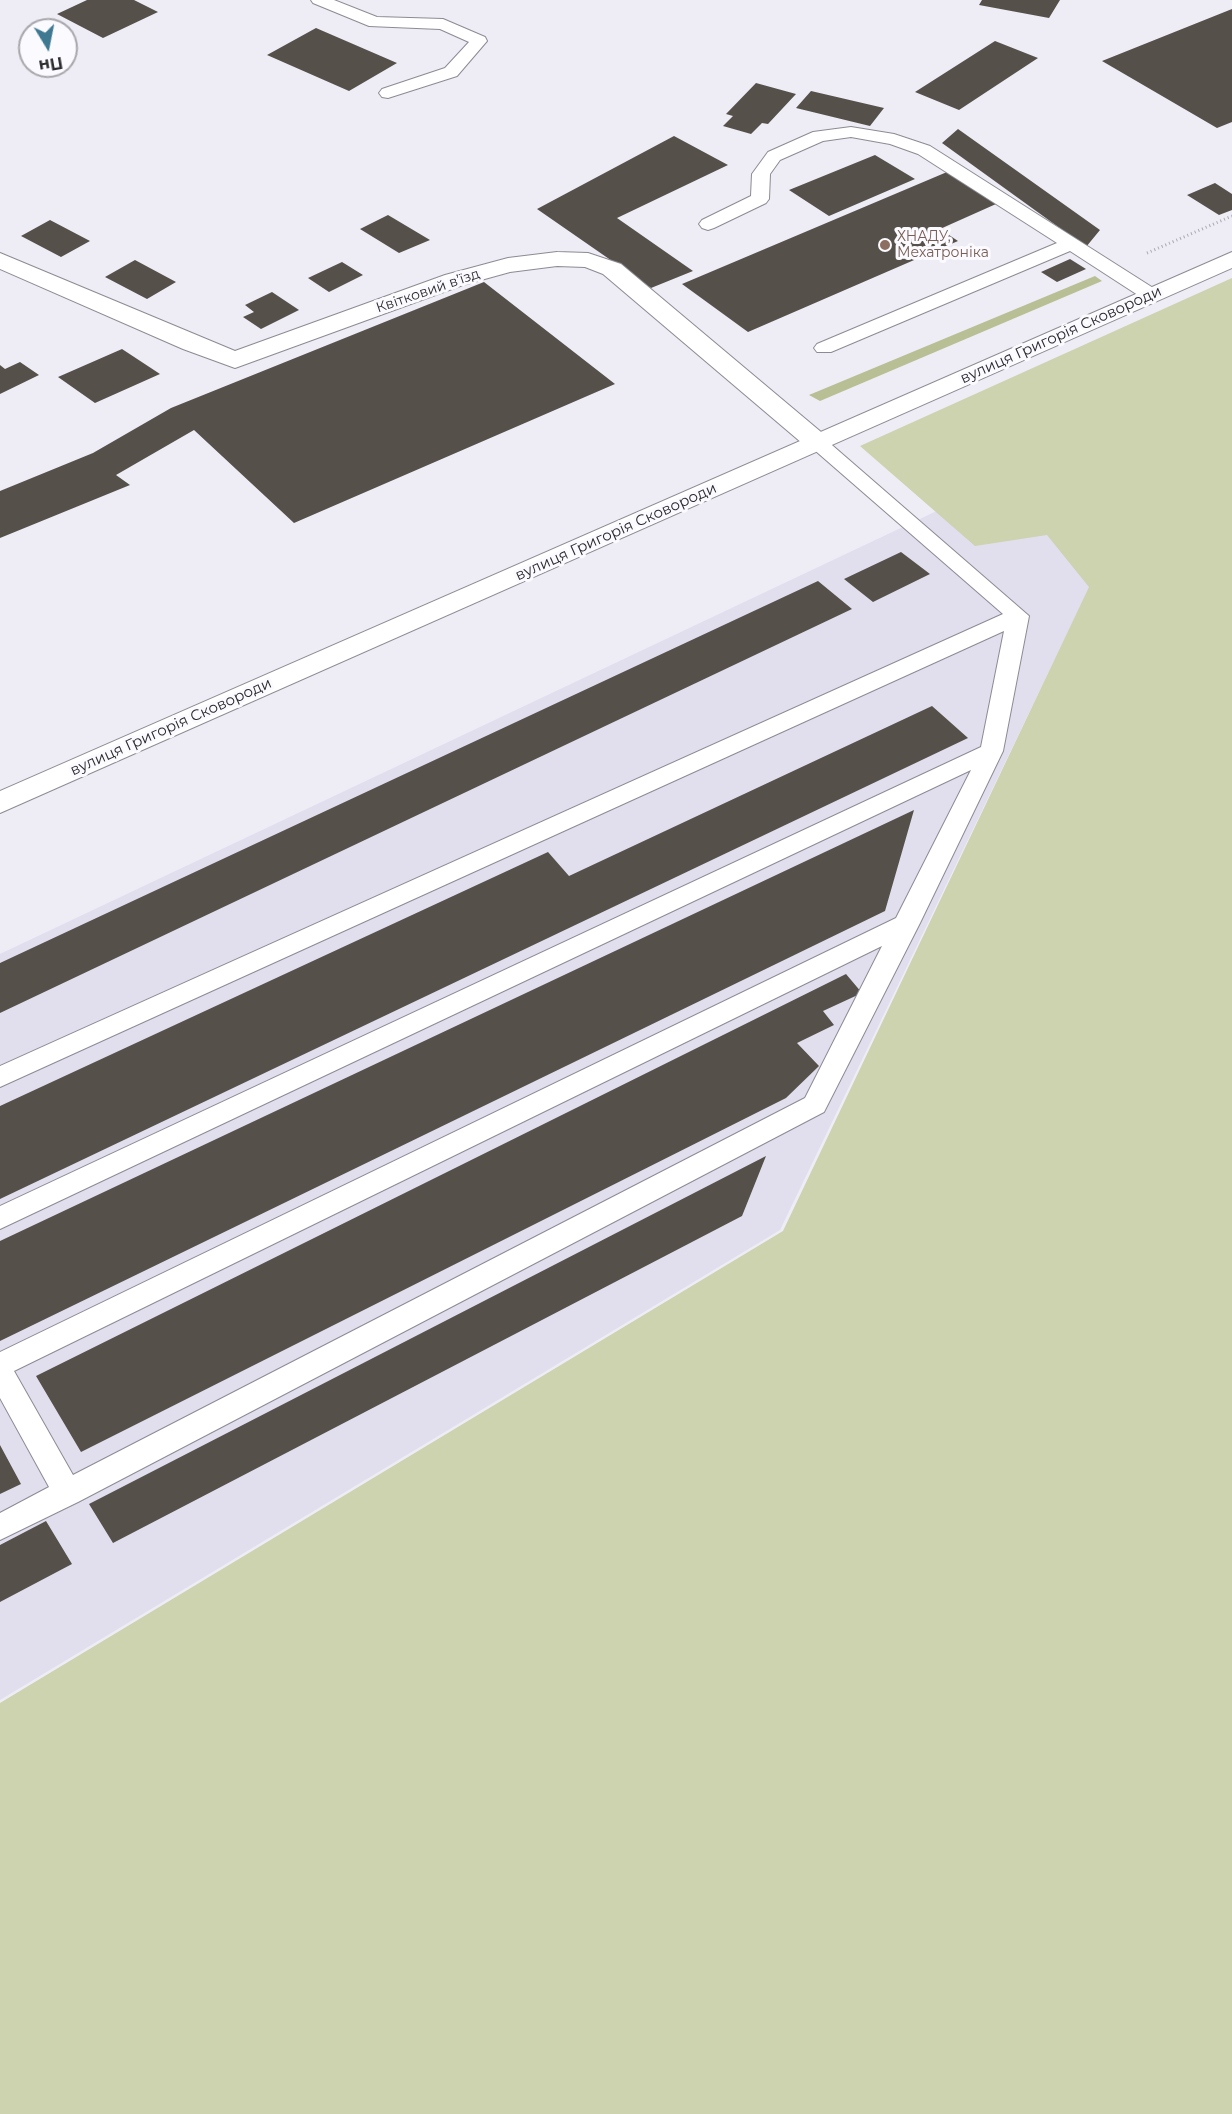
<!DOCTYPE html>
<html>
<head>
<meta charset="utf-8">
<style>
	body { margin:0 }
	#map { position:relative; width:1232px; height:2114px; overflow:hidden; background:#eeecf5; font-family:Montserrat,sans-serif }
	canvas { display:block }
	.north { position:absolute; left:18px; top:18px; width:60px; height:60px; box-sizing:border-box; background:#fbfafe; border:2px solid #a8a7ab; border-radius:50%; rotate:170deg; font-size:16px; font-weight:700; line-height:24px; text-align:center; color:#2b2b2e }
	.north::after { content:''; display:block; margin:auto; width:21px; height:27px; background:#3e7891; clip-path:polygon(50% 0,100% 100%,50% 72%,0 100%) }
</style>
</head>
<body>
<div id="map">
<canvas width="1232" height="2114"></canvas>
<div class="north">Пн</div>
</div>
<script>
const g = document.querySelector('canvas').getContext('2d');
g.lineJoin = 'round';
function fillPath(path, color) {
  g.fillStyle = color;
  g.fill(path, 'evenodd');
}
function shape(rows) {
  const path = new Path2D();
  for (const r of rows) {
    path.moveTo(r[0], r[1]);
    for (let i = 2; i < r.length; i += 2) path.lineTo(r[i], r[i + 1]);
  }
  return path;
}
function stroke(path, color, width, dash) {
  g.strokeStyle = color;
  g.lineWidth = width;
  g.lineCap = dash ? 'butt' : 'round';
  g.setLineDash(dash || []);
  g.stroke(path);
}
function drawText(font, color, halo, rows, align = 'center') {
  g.font = font + ' Montserrat,sans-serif';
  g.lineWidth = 6;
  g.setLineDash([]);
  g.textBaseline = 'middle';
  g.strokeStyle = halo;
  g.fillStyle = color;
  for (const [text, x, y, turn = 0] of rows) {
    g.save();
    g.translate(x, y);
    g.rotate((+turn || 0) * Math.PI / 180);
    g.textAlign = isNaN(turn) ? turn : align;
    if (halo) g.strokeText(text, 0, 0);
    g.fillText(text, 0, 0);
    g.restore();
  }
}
const built = shape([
	[1182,395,780,1230,0,1700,0,954]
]);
const green = shape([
	[1232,278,1232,2114,0,2114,0,1703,783,1231,1089,587,1047,535,975,546,860,446]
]);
const forest = shape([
	[1095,276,1102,281,820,401,809,395]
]);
const building = shape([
	[87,0,134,0,158,12,103,38,57,14],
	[982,0,1060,0,1049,18,979,5],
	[1232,9,1232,122,1217,128,1102,61],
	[316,28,397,63,349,91,267,55],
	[995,41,1038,58,959,110,915,92],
	[756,83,796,94,768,124,762,123,751,134,723,126,733,116,726,114],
	[811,91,884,108,870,126,796,108],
	[958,129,1100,230,1086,247,942,143],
	[674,136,728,165,617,218,693,271,651,288,537,209],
	[875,155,915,179,829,216,789,190],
	[947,172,996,204,940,229,958,241,748,332,682,284],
	[1215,183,1232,194,1232,210,1219,215,1187,195],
	[388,215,430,240,399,253,360,229],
	[50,220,90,241,61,257,21,236],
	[1070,259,1086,269,1057,282,1041,272],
	[135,260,176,282,147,299,105,277],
	[342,262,363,275,329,292,308,278],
	[484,282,615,384,294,523,194,430,116,475,130,485,0,538,0,491,93,453,171,408],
	[272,292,299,310,261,329,243,317,254,312,245,305],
	[122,349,160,374,95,403,58,377],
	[20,362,39,375,0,394,0,365,5,369],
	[901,552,930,574,873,602,844,579],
	[818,581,852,609,0,1013,0,963],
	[932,706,968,738,0,1199,0,1106,548,852,569,876],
	[914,810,885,911,0,1341,0,1241],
	[846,974,862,993,823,1011,834,1025,797,1043,819,1066,786,1098,81,1452,36,1376],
	[766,1156,742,1216,113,1543,89,1504],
	[0,1445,21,1484,0,1494],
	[46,1521,72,1564,0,1602,0,1545]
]);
const path = shape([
	[1147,253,1232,216]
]);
const lane = shape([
	[311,0,334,0,377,17,443,19,485,37,487,41,457,76,388,98,382,97,379,93,382,89,445,68,469,42,440,29,369,26,313,3,311,0],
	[851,127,894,134,930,146,1158,291,1160,295,1158,299,1151,301,1144,299,1070,251,831,352,817,352,814,348,817,344,1057,243,918,154,890,144,851,137,823,141,780,160,770,174,769,199,766,203,714,228,708,230,702,228,699,224,702,220,751,196,752,174,768,152,813,132,851,127],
	[818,437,825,439,1029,616,1003,751,920,923,824,1112,78,1502,0,1540,0,1513,49,1487,0,1398,0,1352,896,918,971,770,0,1229,0,1206,981,747,1004,631,0,1087,0,1066,1003,614,811,447,808,443,811,439,818,437],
	[882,946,805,1098,73,1475,14,1371,882,946]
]);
const street = shape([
	[557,252,588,253,621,264,827,437,831,443,827,449,818,451,809,449,603,274,585,267,557,266,510,272,463,285,235,368,183,349,0,269,0,253,235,351,445,275,508,258,557,252]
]);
const secondary = shape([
	[1232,252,1232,268,0,813,0,791,1232,252]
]);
const markers = [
	[885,245,6,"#8d6e63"]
];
const farEducationnames = [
	["ХНАДУ,",897,237],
	["Мехатроніка",897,253]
];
const farStreetnames = [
	["Квітковий в’їзд",428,291,-19]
];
const streetNames = [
	["вулиця Григорія Сковороди",1061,335,-24],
	["вулиця Григорія Сковороди",616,532,-24],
	["вулиця Григорія Сковороди",171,727,-24]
];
fillPath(built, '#e1deee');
fillPath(green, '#ccd3ae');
fillPath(forest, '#b8bf94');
fillPath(building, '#55504a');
stroke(lane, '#8c8b93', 2);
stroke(street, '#8c8b93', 2);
stroke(secondary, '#8c8b93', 2);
stroke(path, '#abaab1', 3, [1, 3]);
fillPath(lane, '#fff');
fillPath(street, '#fff');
fillPath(secondary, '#fff');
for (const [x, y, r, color] of markers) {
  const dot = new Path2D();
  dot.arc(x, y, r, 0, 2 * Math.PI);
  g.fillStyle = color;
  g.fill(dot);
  stroke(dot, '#fbfafe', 2);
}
drawText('14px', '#785e54', '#fbfafe', farEducationnames, 'left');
drawText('14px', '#2b2b2e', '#fbfafe', farStreetnames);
drawText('15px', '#2b2b2e', '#fbfafe', streetNames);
</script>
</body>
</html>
